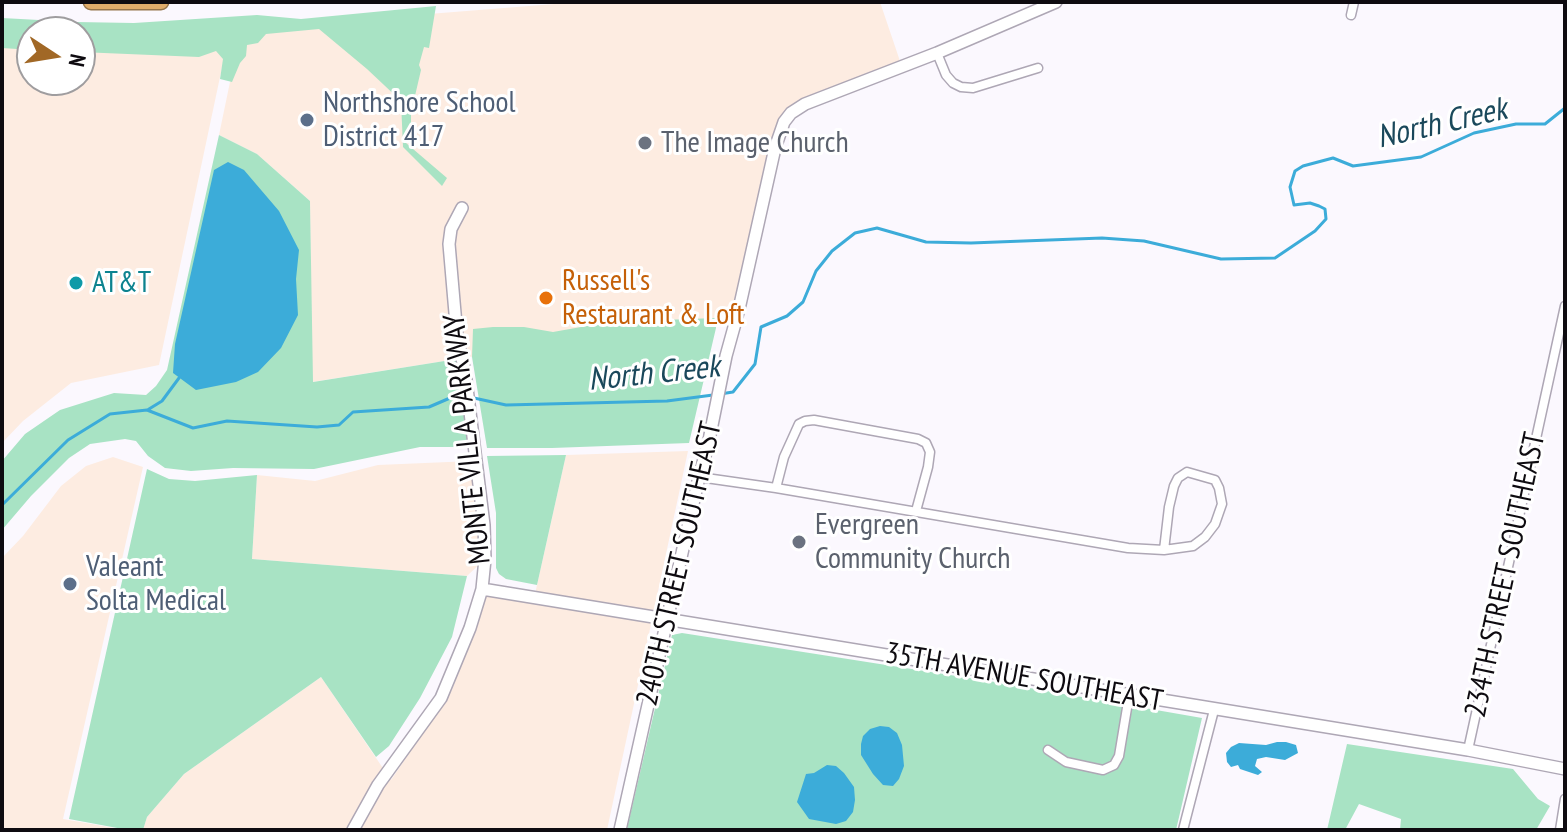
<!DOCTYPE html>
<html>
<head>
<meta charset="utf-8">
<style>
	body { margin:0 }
	#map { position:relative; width:1567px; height:832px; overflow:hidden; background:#fbf8fe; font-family:"PT Sans Narrow",sans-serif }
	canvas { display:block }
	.frame { position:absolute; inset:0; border:4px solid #0e0b10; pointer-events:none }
	.north { position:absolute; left:16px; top:16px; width:80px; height:80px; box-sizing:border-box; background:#fff; border:2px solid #9f9d9f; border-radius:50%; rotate:102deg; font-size:22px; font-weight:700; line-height:32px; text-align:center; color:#0e0b10 }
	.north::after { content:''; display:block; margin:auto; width:28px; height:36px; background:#a16826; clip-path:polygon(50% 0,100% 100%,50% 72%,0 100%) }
</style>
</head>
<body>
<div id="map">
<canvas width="1567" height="832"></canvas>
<div class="frame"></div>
<div class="north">N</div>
</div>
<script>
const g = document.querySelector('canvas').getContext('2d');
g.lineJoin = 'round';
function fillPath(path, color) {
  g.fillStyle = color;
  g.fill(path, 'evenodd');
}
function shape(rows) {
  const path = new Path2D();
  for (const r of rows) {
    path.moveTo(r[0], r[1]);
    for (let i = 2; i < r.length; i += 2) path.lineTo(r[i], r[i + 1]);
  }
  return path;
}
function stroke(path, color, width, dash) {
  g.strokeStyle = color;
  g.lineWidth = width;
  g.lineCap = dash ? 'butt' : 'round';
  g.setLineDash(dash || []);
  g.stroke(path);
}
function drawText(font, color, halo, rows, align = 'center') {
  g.font = font + ' "PT Sans Narrow",sans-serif';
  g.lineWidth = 6;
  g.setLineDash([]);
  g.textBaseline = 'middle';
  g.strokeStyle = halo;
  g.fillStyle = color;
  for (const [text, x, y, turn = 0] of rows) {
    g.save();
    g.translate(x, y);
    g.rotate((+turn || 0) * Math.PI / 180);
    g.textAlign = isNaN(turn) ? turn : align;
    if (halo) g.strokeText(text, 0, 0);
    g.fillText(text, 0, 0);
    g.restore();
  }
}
const commercial = shape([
	[579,2,880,2,902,67,805,104,784,122,735,315,312,382,310,201,257,154,219,135,241,29],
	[2,34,32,36,32,80,80,80,80,38,227,44,159,365,71,383,23,421,2,443],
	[688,451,607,830,143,830,147,817,184,774,321,677,391,780,452,690,486,595,533,603,566,455],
	[113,457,143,467,63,819,126,830,2,830,2,558,23,536,61,486,86,466],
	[472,461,485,559,467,576,252,559,257,475,315,481,378,465]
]);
const green = shape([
	[436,6,429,48,424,47,419,65,421,70,411,113,411,129,406,130,404,138,406,143,447,178,442,186,403,147,401,101,367,69,319,29,266,34,258,43,247,45,246,56,240,63,232,82,220,79,223,59,216,51,199,57,80,52,80,32,32,32,32,50,2,48,2,18,76,22,134,23,257,15,301,19],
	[219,135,257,154,310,201,313,382,457,359,469,447,420,447,314,469,233,468,191,471,165,468,148,456,136,441,125,439,90,444,69,458,31,496,2,530,2,461,25,434,60,410,114,393,146,395,156,386,167,370],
	[716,318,716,328,689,443,552,448,487,448,472,357,473,329,493,327,524,327,553,332,609,322],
	[566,455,537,585,506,579,499,574,496,568,496,513,487,456],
	[147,469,169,479,195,481,257,475,252,559,467,576,452,637,420,698,389,746,376,757,321,677,184,774,147,817,143,830,128,830,69,819],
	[682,633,1001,683,1202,718,1176,830,637,830,627,829,672,635],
	[1347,744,1513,769,1538,799,1550,806,1536,830,1400,830,1401,819,1359,804,1345,830,1327,830]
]);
const water = shape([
	[228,162,244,170,279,211,299,250,296,279,298,315,281,348,258,372,236,382,196,390,173,373,175,344,214,170],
	[880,726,889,727,897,733,902,745,904,766,899,779,893,786,883,785,873,774,861,755,861,744,863,736,870,729],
	[1277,742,1286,742,1296,745,1298,753,1285,760,1266,757,1257,759,1255,766,1262,772,1258,775,1240,769,1238,765,1231,767,1227,762,1226,753,1231,747,1239,743,1266,745],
	[827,765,836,766,844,773,854,787,855,800,853,812,846,821,836,824,809,819,797,802,806,774,814,773]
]);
const stream = shape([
	[720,394,733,392,755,364,761,327,787,316,803,302,816,271,832,251,855,233,877,228,926,242,971,243,1102,238,1144,241,1221,259,1275,258,1315,231,1326,219,1325,209,1319,206,1310,203,1294,205,1290,187,1295,171,1303,166,1333,158,1353,166,1421,157,1474,133,1516,124,1545,124,1565,108],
	[149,409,162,401,179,378],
	[2,505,68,440,110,414,147,410,193,428,227,421,317,427,339,425,353,412,429,407,450,398,474,398,506,405,667,401,713,395]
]);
const street = shape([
	[1351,15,1354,2],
	[937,53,946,75,953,83,961,87,973,88,1038,68],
	[699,477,776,488,1128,548,1164,550,1193,546,1205,537,1215,524,1222,504,1219,488,1215,480,1187,472,1178,478,1174,486,1169,507,1164,550],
	[776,488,784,457,799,424,805,421,814,420,918,439,926,443,930,452,928,467,916,511],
	[1048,750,1066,762,1103,770,1114,765,1119,756,1129,696],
	[1468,750,1565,306],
	[1183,830,1214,710],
	[1560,830,1565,799]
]);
const secondary = shape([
	[482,589,1468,750,1565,769],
	[353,830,378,785,441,698,470,628,482,589,485,559,484,525,465,372,457,336,449,244,451,229,462,208],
	[620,830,699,477,708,445,726,356,739,309,775,148,784,122,791,113,805,104,937,53,1056,2]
]);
const highway = shape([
	[91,2,161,2]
]);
const markers = [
	[307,120,8,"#5c6f8a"],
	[645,143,8,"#6b7280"],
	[76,283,8,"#0f9aa8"],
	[546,298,8,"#e8710a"],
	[799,542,8,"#6b7280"],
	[70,584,8,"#5c6f8a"]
];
const serviceNames = [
	["Northshore School",323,103],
	["District 417",323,137],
	["Valeant",86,567],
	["Solta Medical",86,601]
];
const worshipNames = [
	["The Image Church",661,143],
	["Evergreen",815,525],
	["Community Church",815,559]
];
const foodNames = [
	["Russell's",562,281],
	["Restaurant & Loft",562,315]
];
const cultureNames = [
	["AT&T",92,283]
];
const streetNames = [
	["MONTE VILLA PARKWAY",468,439,-96],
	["240TH STREET SOUTHEAST",680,564,-77],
	["234TH STREET SOUTHEAST",1506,575,-78],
	["35TH AVENUE SOUTHEAST",1024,678,10]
];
const waterNames = [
	["North Creek",1442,124,-13],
	["North Creek",654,374,-6]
];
fillPath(commercial, '#fdece1');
fillPath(green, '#a8e3c4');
fillPath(water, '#3cacd9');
stroke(stream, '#3cacd9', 3);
stroke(street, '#aea7b5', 11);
stroke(secondary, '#aea7b5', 14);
stroke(highway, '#96744a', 17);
stroke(street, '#fff', 8);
stroke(secondary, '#fff', 11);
stroke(highway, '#e0ac6a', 14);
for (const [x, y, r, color] of markers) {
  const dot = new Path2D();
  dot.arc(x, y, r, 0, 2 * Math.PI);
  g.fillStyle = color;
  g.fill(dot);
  stroke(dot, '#fff', 3);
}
drawText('30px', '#4e5e75', '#fff', serviceNames, 'left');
drawText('30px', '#5b616d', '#fff', worshipNames, 'left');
drawText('30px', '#c56008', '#fff', foodNames, 'left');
drawText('30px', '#0d838f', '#fff', cultureNames, 'left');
drawText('30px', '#0e0b10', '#fff', streetNames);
drawText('italic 32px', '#1a485b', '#fff', waterNames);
</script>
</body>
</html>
